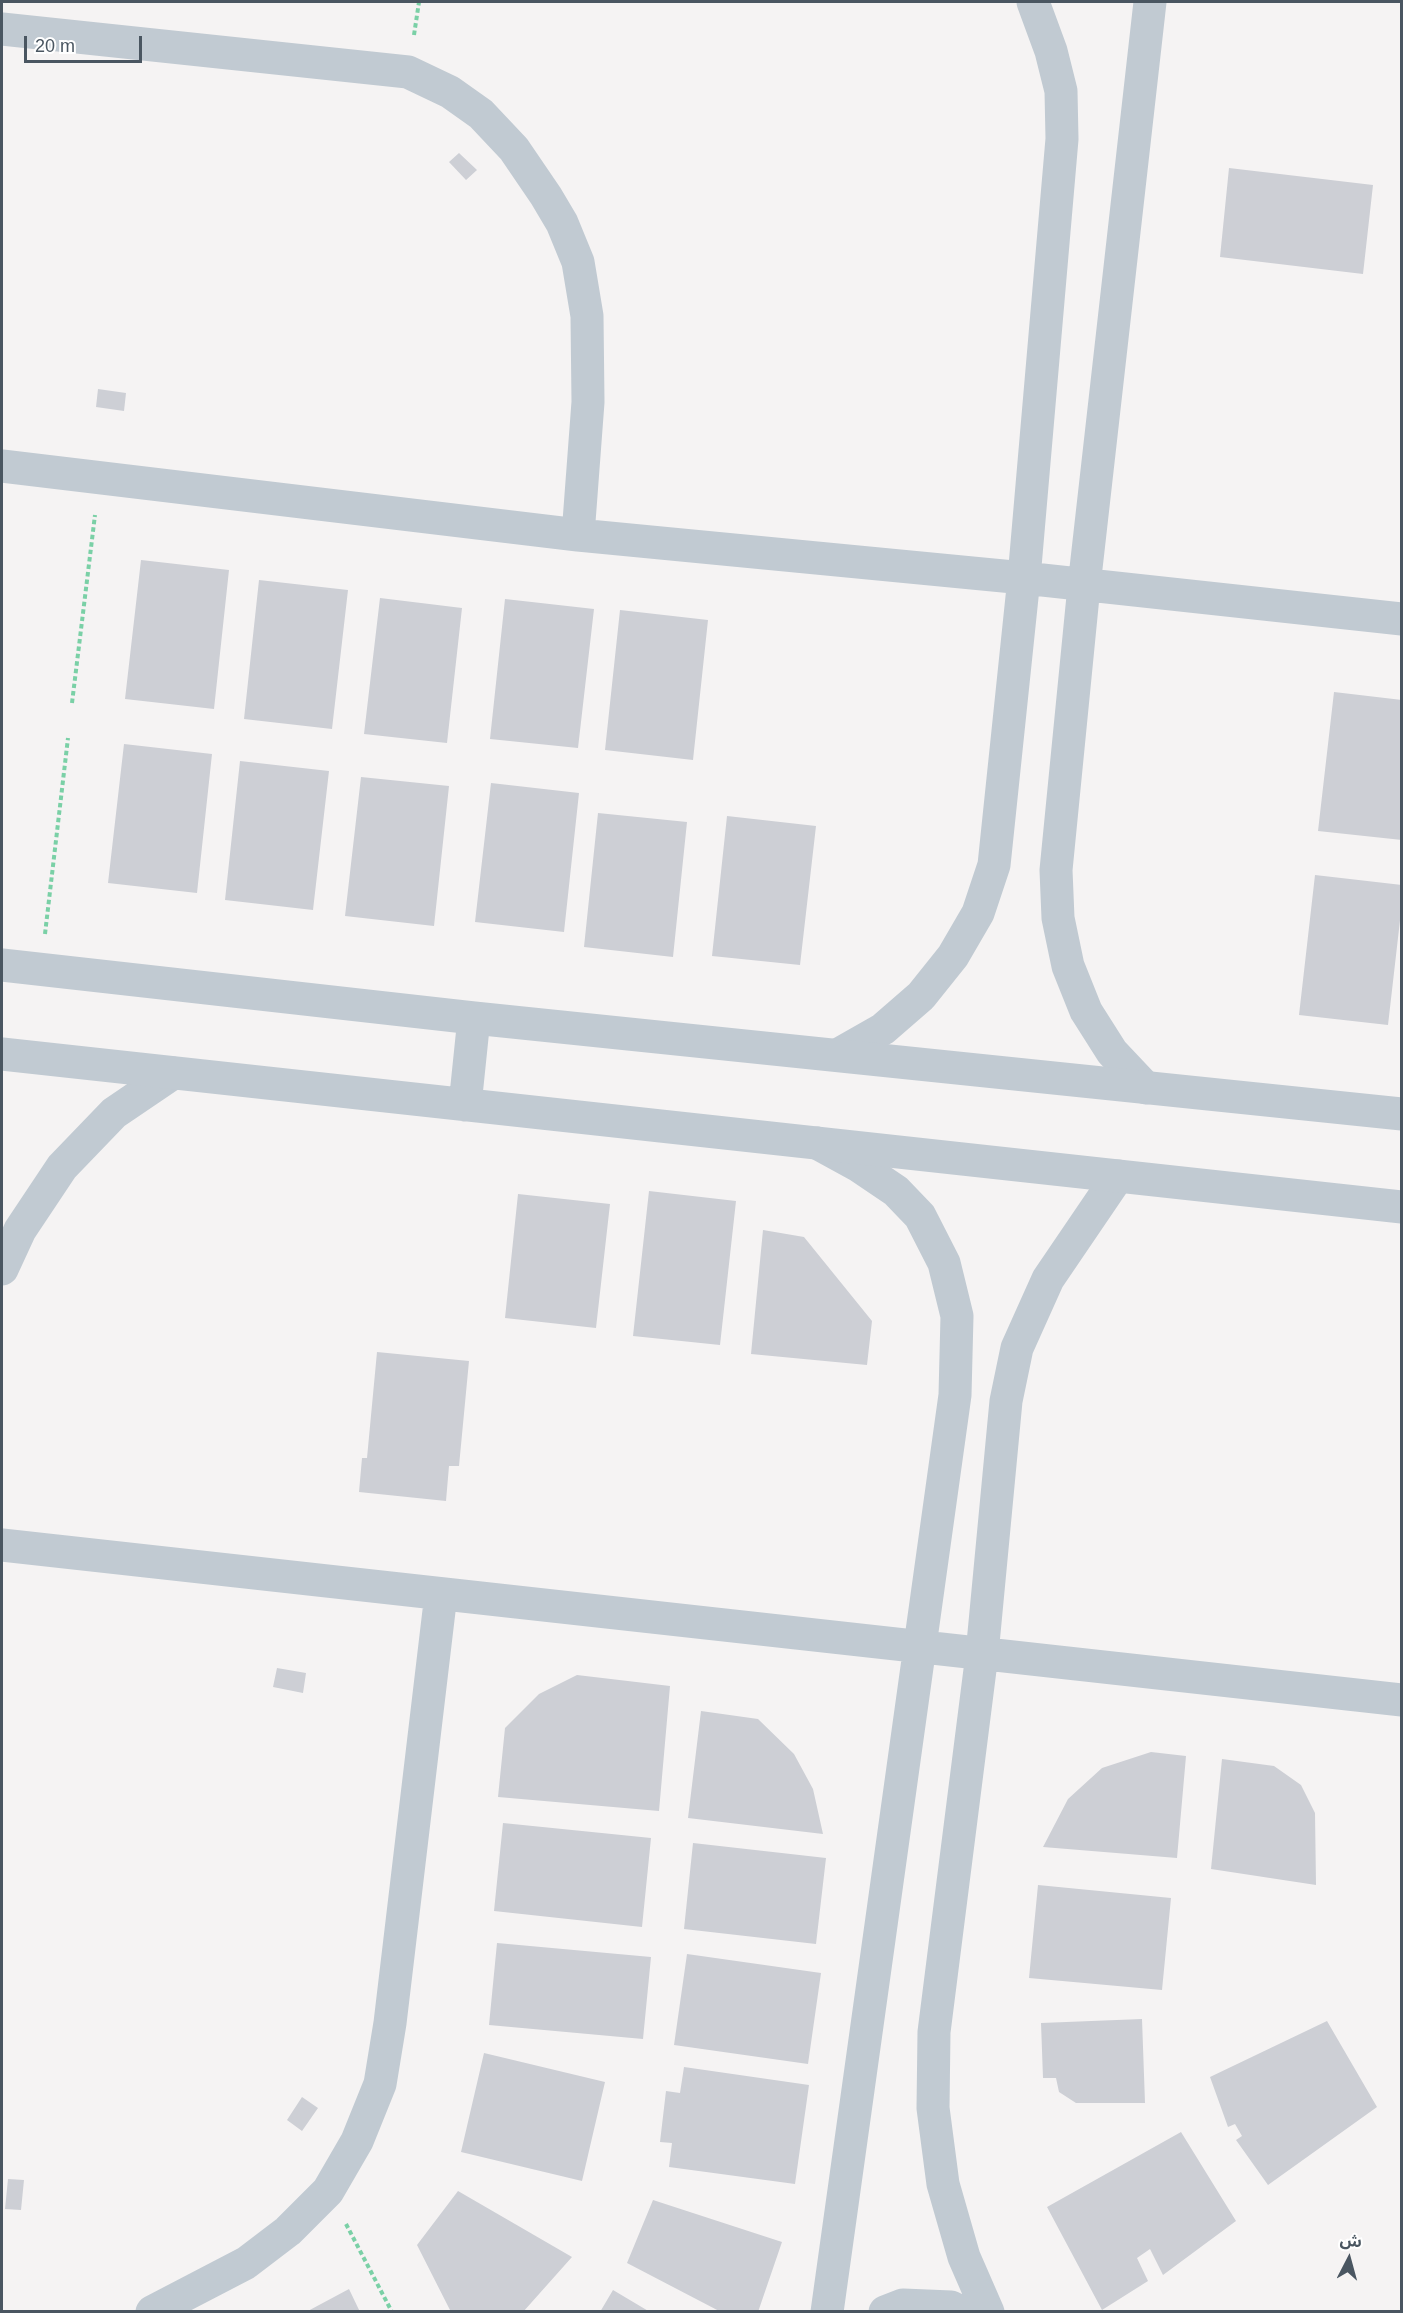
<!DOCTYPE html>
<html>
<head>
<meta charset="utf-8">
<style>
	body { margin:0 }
	#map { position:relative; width:1403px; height:2313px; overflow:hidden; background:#f5f3f3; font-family:Arial,"Noto Sans Arabic",sans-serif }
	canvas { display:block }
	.frame { position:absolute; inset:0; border:3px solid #4a5661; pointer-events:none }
	.north { position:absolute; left:1319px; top:2229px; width:60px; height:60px; -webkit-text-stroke:4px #fff; paint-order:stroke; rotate:6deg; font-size:16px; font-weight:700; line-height:24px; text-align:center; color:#4a5661 }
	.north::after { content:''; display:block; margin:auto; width:21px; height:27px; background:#4a5661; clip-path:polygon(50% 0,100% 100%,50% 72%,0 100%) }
	.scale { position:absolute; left:24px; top:36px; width:118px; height:27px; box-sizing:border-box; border:3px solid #4a5661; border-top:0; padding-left:8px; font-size:18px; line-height:21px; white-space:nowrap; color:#4a5661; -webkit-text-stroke:4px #fff; paint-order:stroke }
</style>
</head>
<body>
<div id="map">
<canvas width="1403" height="2313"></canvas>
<div class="frame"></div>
<div class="north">ش</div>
<div class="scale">20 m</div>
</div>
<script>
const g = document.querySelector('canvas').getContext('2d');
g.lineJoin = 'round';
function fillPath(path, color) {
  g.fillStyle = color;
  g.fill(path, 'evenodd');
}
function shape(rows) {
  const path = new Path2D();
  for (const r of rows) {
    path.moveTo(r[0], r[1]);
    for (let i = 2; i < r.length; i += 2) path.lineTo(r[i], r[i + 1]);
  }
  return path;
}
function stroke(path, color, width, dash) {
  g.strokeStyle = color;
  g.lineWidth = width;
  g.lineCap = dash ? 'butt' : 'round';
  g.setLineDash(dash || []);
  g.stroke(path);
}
const building = shape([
	[459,153,477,170,466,180,449,162],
	[1229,168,1373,185,1363,274,1220,257],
	[98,389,126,393,124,411,96,407],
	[141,560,229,570,214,709,125,699],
	[259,580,348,590,332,729,244,719],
	[380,598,462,608,447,743,364,734],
	[505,599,594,609,578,748,490,739],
	[620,610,708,620,693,760,605,750],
	[1334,692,1402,700,1402,840,1318,831],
	[124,744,212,754,197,893,108,883],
	[240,761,329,771,313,910,225,900],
	[361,777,449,786,434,926,345,916],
	[491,783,579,793,564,932,475,922],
	[598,813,687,822,673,957,584,947],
	[727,816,816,826,800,965,712,956],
	[1315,875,1402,885,1402,903,1388,1025,1299,1015],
	[649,1191,736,1201,720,1345,633,1336],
	[518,1194,610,1204,596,1328,505,1318],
	[763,1230,804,1237,872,1321,867,1365,751,1354],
	[377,1352,469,1361,459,1466,449,1466,446,1501,359,1492,362,1458,367,1458],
	[277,1668,306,1673,303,1693,273,1687],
	[577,1675,670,1686,659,1811,498,1797,505,1728,539,1694],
	[701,1711,758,1719,794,1754,813,1789,823,1834,688,1818],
	[1151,1752,1186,1756,1177,1858,1043,1847,1068,1799,1102,1768],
	[1222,1759,1274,1766,1301,1785,1315,1813,1316,1885,1211,1869],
	[503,1823,651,1838,642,1927,494,1911],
	[693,1843,826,1858,816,1944,684,1929],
	[1038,1885,1171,1898,1162,1990,1029,1978],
	[497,1943,651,1957,643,2039,489,2025],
	[687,1954,821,1973,808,2064,674,2045],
	[1142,2019,1145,2103,1076,2103,1059,2092,1056,2078,1043,2078,1041,2023],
	[1327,2021,1377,2107,1268,2185,1236,2140,1242,2136,1235,2124,1228,2127,1210,2077],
	[484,2053,605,2082,582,2181,461,2152],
	[684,2067,809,2085,795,2184,669,2167,672,2143,660,2142,666,2091,680,2093],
	[302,2097,318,2108,302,2131,287,2120],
	[1181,2132,1236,2221,1163,2275,1150,2249,1137,2258,1148,2281,1102,2310,1047,2207],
	[8,2179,24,2180,21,2210,5,2209],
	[458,2191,572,2257,523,2312,451,2312,417,2245],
	[653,2200,782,2242,758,2312,721,2312,627,2263],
	[349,2289,360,2312,306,2312],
	[613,2290,650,2312,600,2312]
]);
const path = shape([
	[414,35,419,2],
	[72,703,95,515],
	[45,934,68,738],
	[346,2224,392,2312]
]);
const minor = shape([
	[2,29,408,72,450,92,481,114,514,149,546,196,562,223,578,262,587,316,588,402,578,535],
	[2,466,578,535,1024,578,1402,619],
	[839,1054,883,1029,921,996,953,956,978,913,994,865,1024,578,1062,139,1061,91,1051,51,1033,2],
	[1146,1088,1112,1052,1086,1011,1068,966,1058,918,1056,870,1084,586,1150,2],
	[817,1143,859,1166,896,1191,920,1216,944,1263,957,1316,955,1395,827,2312],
	[2,1269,20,1230,62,1167,114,1113,173,1073],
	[2,1545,1402,1700],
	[152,2312,246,2263,288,2231,328,2191,357,2141,380,2084,390,2023,441,1594],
	[885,2312,903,2305,951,2307,961,2312],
	[988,2312,964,2257,943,2184,933,2108,934,2032,982,1654,1006,1401,1017,1348,1048,1279,1118,1176]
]);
const tertiary = shape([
	[2,965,474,1018,1402,1114],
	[2,1054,1402,1207],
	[465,1105,474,1018]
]);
fillPath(building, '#cdcfd5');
stroke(path, '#7ad0a6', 4, [4.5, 3]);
stroke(minor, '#c1cad2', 33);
stroke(tertiary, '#c1cad2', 33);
</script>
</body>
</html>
